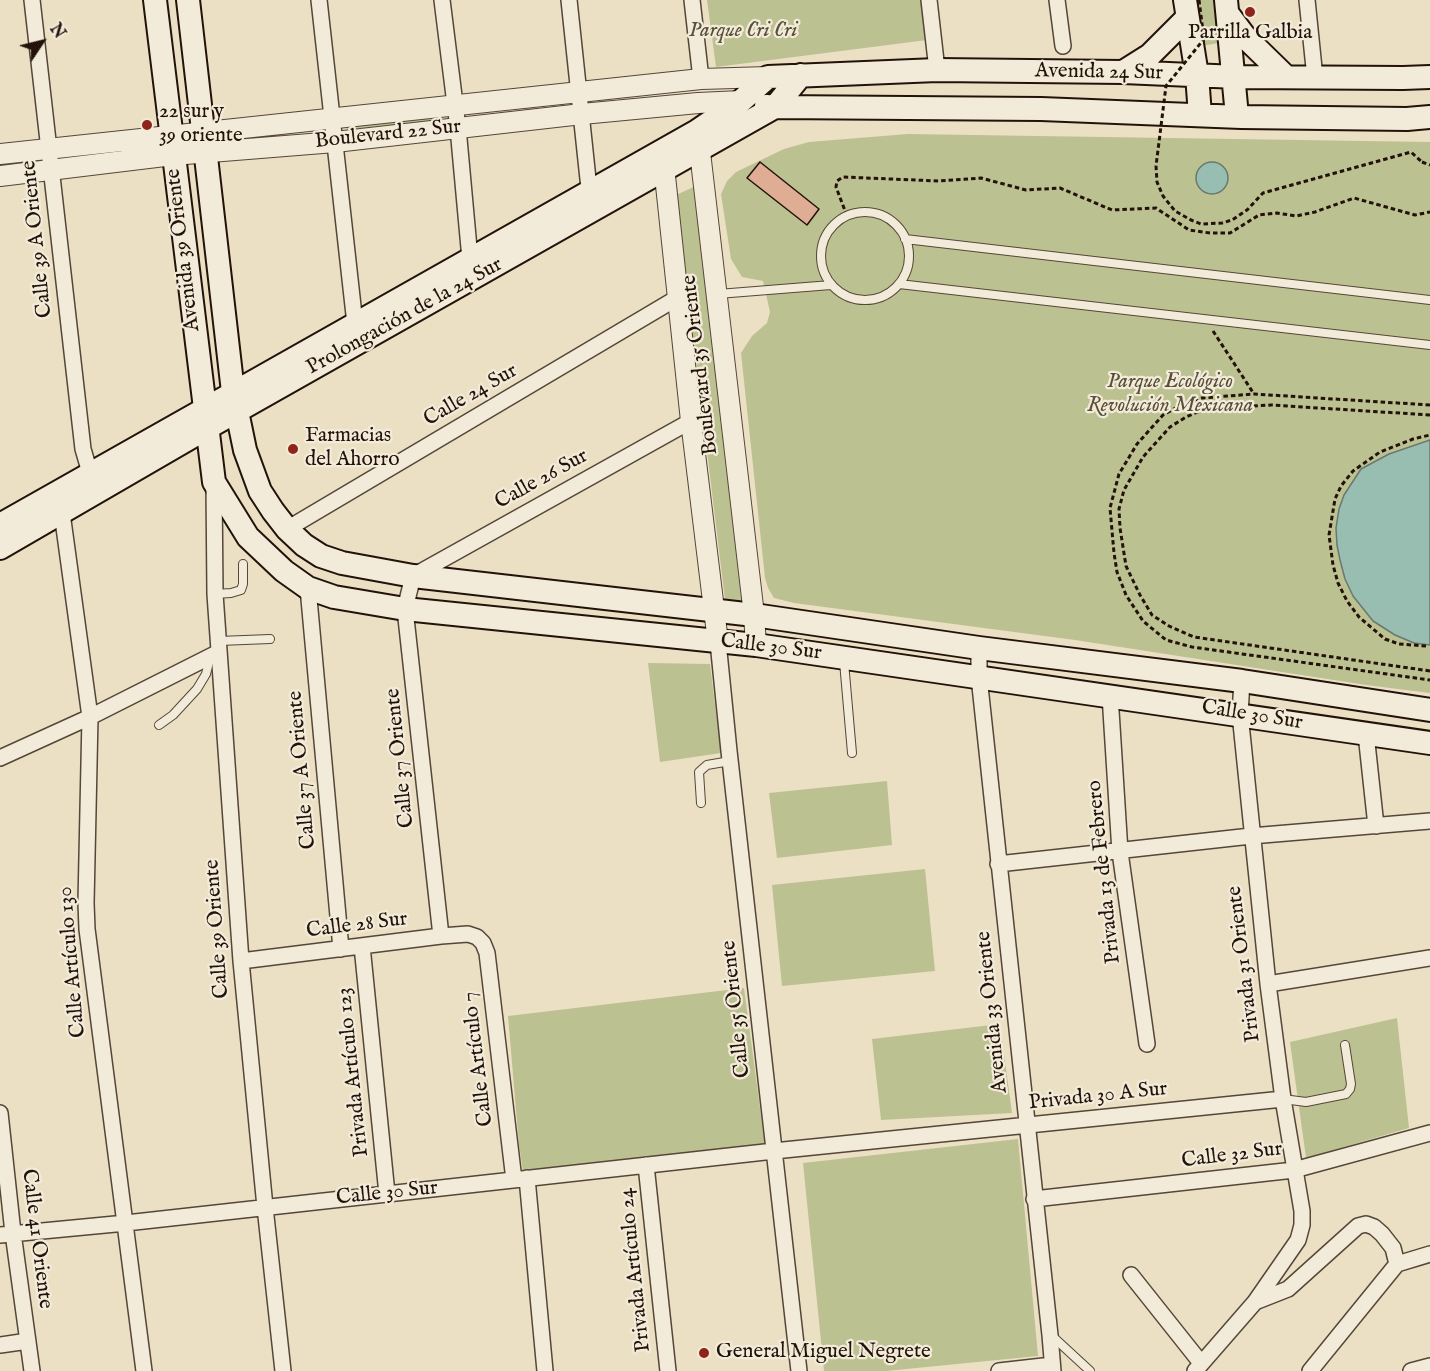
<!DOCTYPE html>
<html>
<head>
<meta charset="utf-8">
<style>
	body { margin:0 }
	#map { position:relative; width:1430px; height:1371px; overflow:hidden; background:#ebe0c4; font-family:"IM FELL English",serif }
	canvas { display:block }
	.north { position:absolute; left:12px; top:12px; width:60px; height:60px; -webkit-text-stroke:4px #f2ebd9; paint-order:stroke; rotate:55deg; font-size:16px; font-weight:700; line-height:24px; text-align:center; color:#23120a }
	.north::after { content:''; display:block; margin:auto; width:21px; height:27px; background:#23120a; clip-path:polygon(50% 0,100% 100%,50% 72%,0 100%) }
</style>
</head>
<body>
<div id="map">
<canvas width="1430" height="1371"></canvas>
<div class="north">N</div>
</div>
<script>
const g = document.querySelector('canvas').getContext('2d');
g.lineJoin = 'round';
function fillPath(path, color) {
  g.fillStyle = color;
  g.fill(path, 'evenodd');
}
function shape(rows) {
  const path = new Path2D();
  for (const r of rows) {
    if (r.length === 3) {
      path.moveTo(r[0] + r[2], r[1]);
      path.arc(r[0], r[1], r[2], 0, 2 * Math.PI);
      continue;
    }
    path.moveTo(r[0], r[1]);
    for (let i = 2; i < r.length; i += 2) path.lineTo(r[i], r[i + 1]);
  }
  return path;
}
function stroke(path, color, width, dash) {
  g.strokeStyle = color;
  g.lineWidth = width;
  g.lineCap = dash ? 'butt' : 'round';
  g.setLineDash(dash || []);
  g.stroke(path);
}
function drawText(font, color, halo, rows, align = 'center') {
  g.font = font + ' "IM FELL English",serif';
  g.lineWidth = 4.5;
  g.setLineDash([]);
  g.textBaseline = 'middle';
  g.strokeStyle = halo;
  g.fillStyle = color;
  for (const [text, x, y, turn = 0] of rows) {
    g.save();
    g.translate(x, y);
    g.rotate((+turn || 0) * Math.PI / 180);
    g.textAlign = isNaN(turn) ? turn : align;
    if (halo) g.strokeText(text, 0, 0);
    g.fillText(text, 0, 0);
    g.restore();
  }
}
const green = shape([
	[707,0,922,0,927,40,716,67],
	[1189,0,1214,0,1219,43,1195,47],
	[442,111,442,121,347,131,345,121],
	[908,134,1430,142,1430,693,1366,685,1075,640,794,603,774,598,768,588,765,578,741,353,752,336,767,323,770,312,763,281,742,277,731,259,721,194,727,181,736,172,784,149,809,142],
	[698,185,742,606,726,608,676,195],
	[648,663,710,664,721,753,660,762],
	[887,781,892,845,777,858,769,793],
	[925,869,935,971,782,986,772,885],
	[744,988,765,1146,523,1171,519,1145,508,1016],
	[1397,1018,1409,1128,1306,1158,1290,1042],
	[1000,1024,1012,1113,881,1120,872,1039],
	[1018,1139,1038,1356,886,1371,824,1371,803,1163]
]);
const water = shape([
	[1212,178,16],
	[1430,440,1430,645,1414,643,1395,635,1373,621,1353,596,1345,579,1340,560,1337,545,1336,528,1339,509,1344,495,1361,469,1389,454,1430,440]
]);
const building = shape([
	[760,162,819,209,807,225,747,178,760,162]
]);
const path = shape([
	[1422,162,1430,165],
	[847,216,836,187,837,181,843,177,939,181,981,178,1026,190,1060,188,1112,210,1156,208,1189,230,1210,233,1230,233,1259,215,1277,213,1296,216,1315,212,1354,198,1415,215,1430,212],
	[1213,331,1254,394],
	[1430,405,1254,394,1202,398,1183,404,1163,415,1137,444,1119,474,1110,508,1114,553,1117,572,1126,595,1143,621,1166,640,1192,647,1430,680],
	[1430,415,1271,405,1205,409,1186,417,1170,427,1143,457,1124,490,1119,509,1120,528,1126,566,1140,595,1152,615,1169,626,1194,637,1430,671],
	[1426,646,1399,644,1385,639,1359,617,1347,601,1338,583,1333,565,1329,535,1335,499,1341,486,1353,471,1380,452,1413,439,1430,435]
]);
const service = shape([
	[865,256,44],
	[905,239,1430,300],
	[899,284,1430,345],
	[718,294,831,285],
	[215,594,231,593,241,590,243,584,243,564],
	[219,641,270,639],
	[844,662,852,753],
	[159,725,173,715,197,689,206,674,210,658],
	[701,803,699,772,707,765,730,761],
	[1283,1099,1306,1102,1346,1094,1350,1089,1351,1084,1345,1045],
	[1051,1335,1090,1371]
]);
const minor = shape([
	[32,0,83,449,90,473],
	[319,0,355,324],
	[442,0,458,128,470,259],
	[569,0,590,198],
	[692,0,701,79],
	[929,0,937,70],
	[1057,0,1063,46],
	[1307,0,1315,78],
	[214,485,215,594,241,961,265,1207,283,1371],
	[62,513,90,717,86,903,87,929,144,1371],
	[287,529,677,298],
	[308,588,341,949],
	[718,642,729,751,799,1371],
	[979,648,979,677,1050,1335,1053,1371],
	[1110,695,1120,852,1147,1044],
	[1366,734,1376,826],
	[0,758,90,717,219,652],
	[998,864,1251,836,1430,821],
	[441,936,405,609,413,576,691,421],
	[362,946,387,1194],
	[241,961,441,936,468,934,477,937,483,943,487,953,514,1180],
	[1268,984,1430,958],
	[0,1113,13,1233,32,1371],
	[646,1165,668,1371],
	[527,1178,545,1371],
	[1034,1199,1294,1170,1430,1133],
	[0,1235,126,1223,774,1151,1283,1099],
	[1131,1275,1201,1363],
	[1255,1302,1288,1289,1358,1226,1366,1224,1374,1227,1382,1234,1393,1248,1397,1264],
	[0,1345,28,1341],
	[999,1371,1052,1365],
	[1195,1371,1255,1302,1298,1240,1302,1225,1302,1211,1283,1099,1268,984,1240,714,1242,681],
	[1310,1371,1397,1264,1430,1254],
	[1411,1371,1430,1366]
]);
const tertiary = shape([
	[698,135,754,615,756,645],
	[0,154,701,79,768,77],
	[663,157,691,421,718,642],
	[0,176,173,155,335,142,582,114,698,103,741,101]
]);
const secondary = shape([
	[155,0,214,482,248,537,284,571,308,588,334,597,405,609,756,645,1430,743],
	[188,0,233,392,245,450,260,491,273,511,287,529,304,545,321,556,342,563,413,576,754,615,979,648,1242,681,1430,710],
	[1185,0,1197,75,1200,115],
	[1226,0,1237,116],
	[1228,14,1246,38,1286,77],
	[1123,72,1150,55,1187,18],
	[766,106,775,107,1041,109,1241,117,1407,119,1430,117],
	[0,525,697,131,741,101,768,77,937,70,1123,72,1237,77,1403,78,1430,77],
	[0,548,207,428,775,107,801,75]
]);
const pathBridge = shape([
	[1199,0,1204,39,1166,86,1156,166,1157,182,1163,196,1175,211,1191,220,1201,224,1222,223,1232,220,1247,210,1263,193,1411,152,1422,162]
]);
const markers = [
	[1250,12,6,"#8f2418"],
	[147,125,6,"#8f2418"],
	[293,449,6,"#8f2418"],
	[704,1353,6,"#8f2418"]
];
const parkNames = [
	["Parque Cri Cri",743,32],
	["Parque Ecológico",1170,383],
	["Revolución Mexicana",1170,407]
];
const poiNames = [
	["Parrilla Galbia",1250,34,"center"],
	["22 sur y",159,113],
	["39 oriente",159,137],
	["Farmacias",305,437],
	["del Ahorro",305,461],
	["General Miguel Negrete",716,1353]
];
const streetNames = [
	["Avenida 24 Sur",1099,73,1],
	["Boulevard 22 Sur",388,135,-6],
	["Calle 39 A Oriente",38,239,-96],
	["Avenida 39 Oriente",184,250,-97],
	["Prolongación de la 24 Sur",405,317,-29],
	["Boulevard 35 Oriente",701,365,-97],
	["Calle 24 Sur",471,396,-30],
	["Calle 26 Sur",542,480,-29],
	["Calle 30 Sur",771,648,7],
	["Calle 30 Sur",1252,716,9],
	["Calle 37 Oriente",401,758,-96],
	["Calle 37 A Oriente",303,770,-95],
	["Privada 13 de Febrero",1105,872,-96],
	["Calle 28 Sur",357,926,-7],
	["Calle 39 Oriente",218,929,-94],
	["Calle Artículo 130",73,962,-95],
	["Privada 31 Oriente",1245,964,-97],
	["Calle 35 Oriente",737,1009,-96],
	["Avenida 33 Oriente",993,1012,-96],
	["Calle Artículo 7",479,1059,-97],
	["Privada Artículo 123",354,1072,-96],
	["Privada 30 A Sur",1098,1097,-6],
	["Calle 32 Sur",1232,1156,-7],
	["Calle 30 Sur",387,1194,-6],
	["Calle 41 Oriente",36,1239,83],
	["Privada Artículo 24",636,1270,-96]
];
fillPath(green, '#bcc191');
fillPath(water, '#98bdb1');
stroke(water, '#69796e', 1.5);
fillPath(building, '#dfad94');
stroke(building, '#23120a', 1.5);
stroke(service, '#554638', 10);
stroke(minor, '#554638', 18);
stroke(tertiary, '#554638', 22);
stroke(secondary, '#23120a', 26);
stroke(path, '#23120a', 3, [4.5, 3]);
stroke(service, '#f2ebd9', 8);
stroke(minor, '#f2ebd9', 15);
stroke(tertiary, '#f2ebd9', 20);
stroke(secondary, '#f2ebd9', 22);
stroke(pathBridge, '#23120a', 3, [4.5, 3]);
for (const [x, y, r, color] of markers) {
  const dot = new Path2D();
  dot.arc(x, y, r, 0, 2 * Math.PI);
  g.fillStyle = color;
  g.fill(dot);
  stroke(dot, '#f2ebd9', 2);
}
drawText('italic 21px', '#594f39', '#f2ebd9', parkNames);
drawText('21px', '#23120a', '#f2ebd9', poiNames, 'left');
drawText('21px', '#23120a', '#f2ebd9', streetNames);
</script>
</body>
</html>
